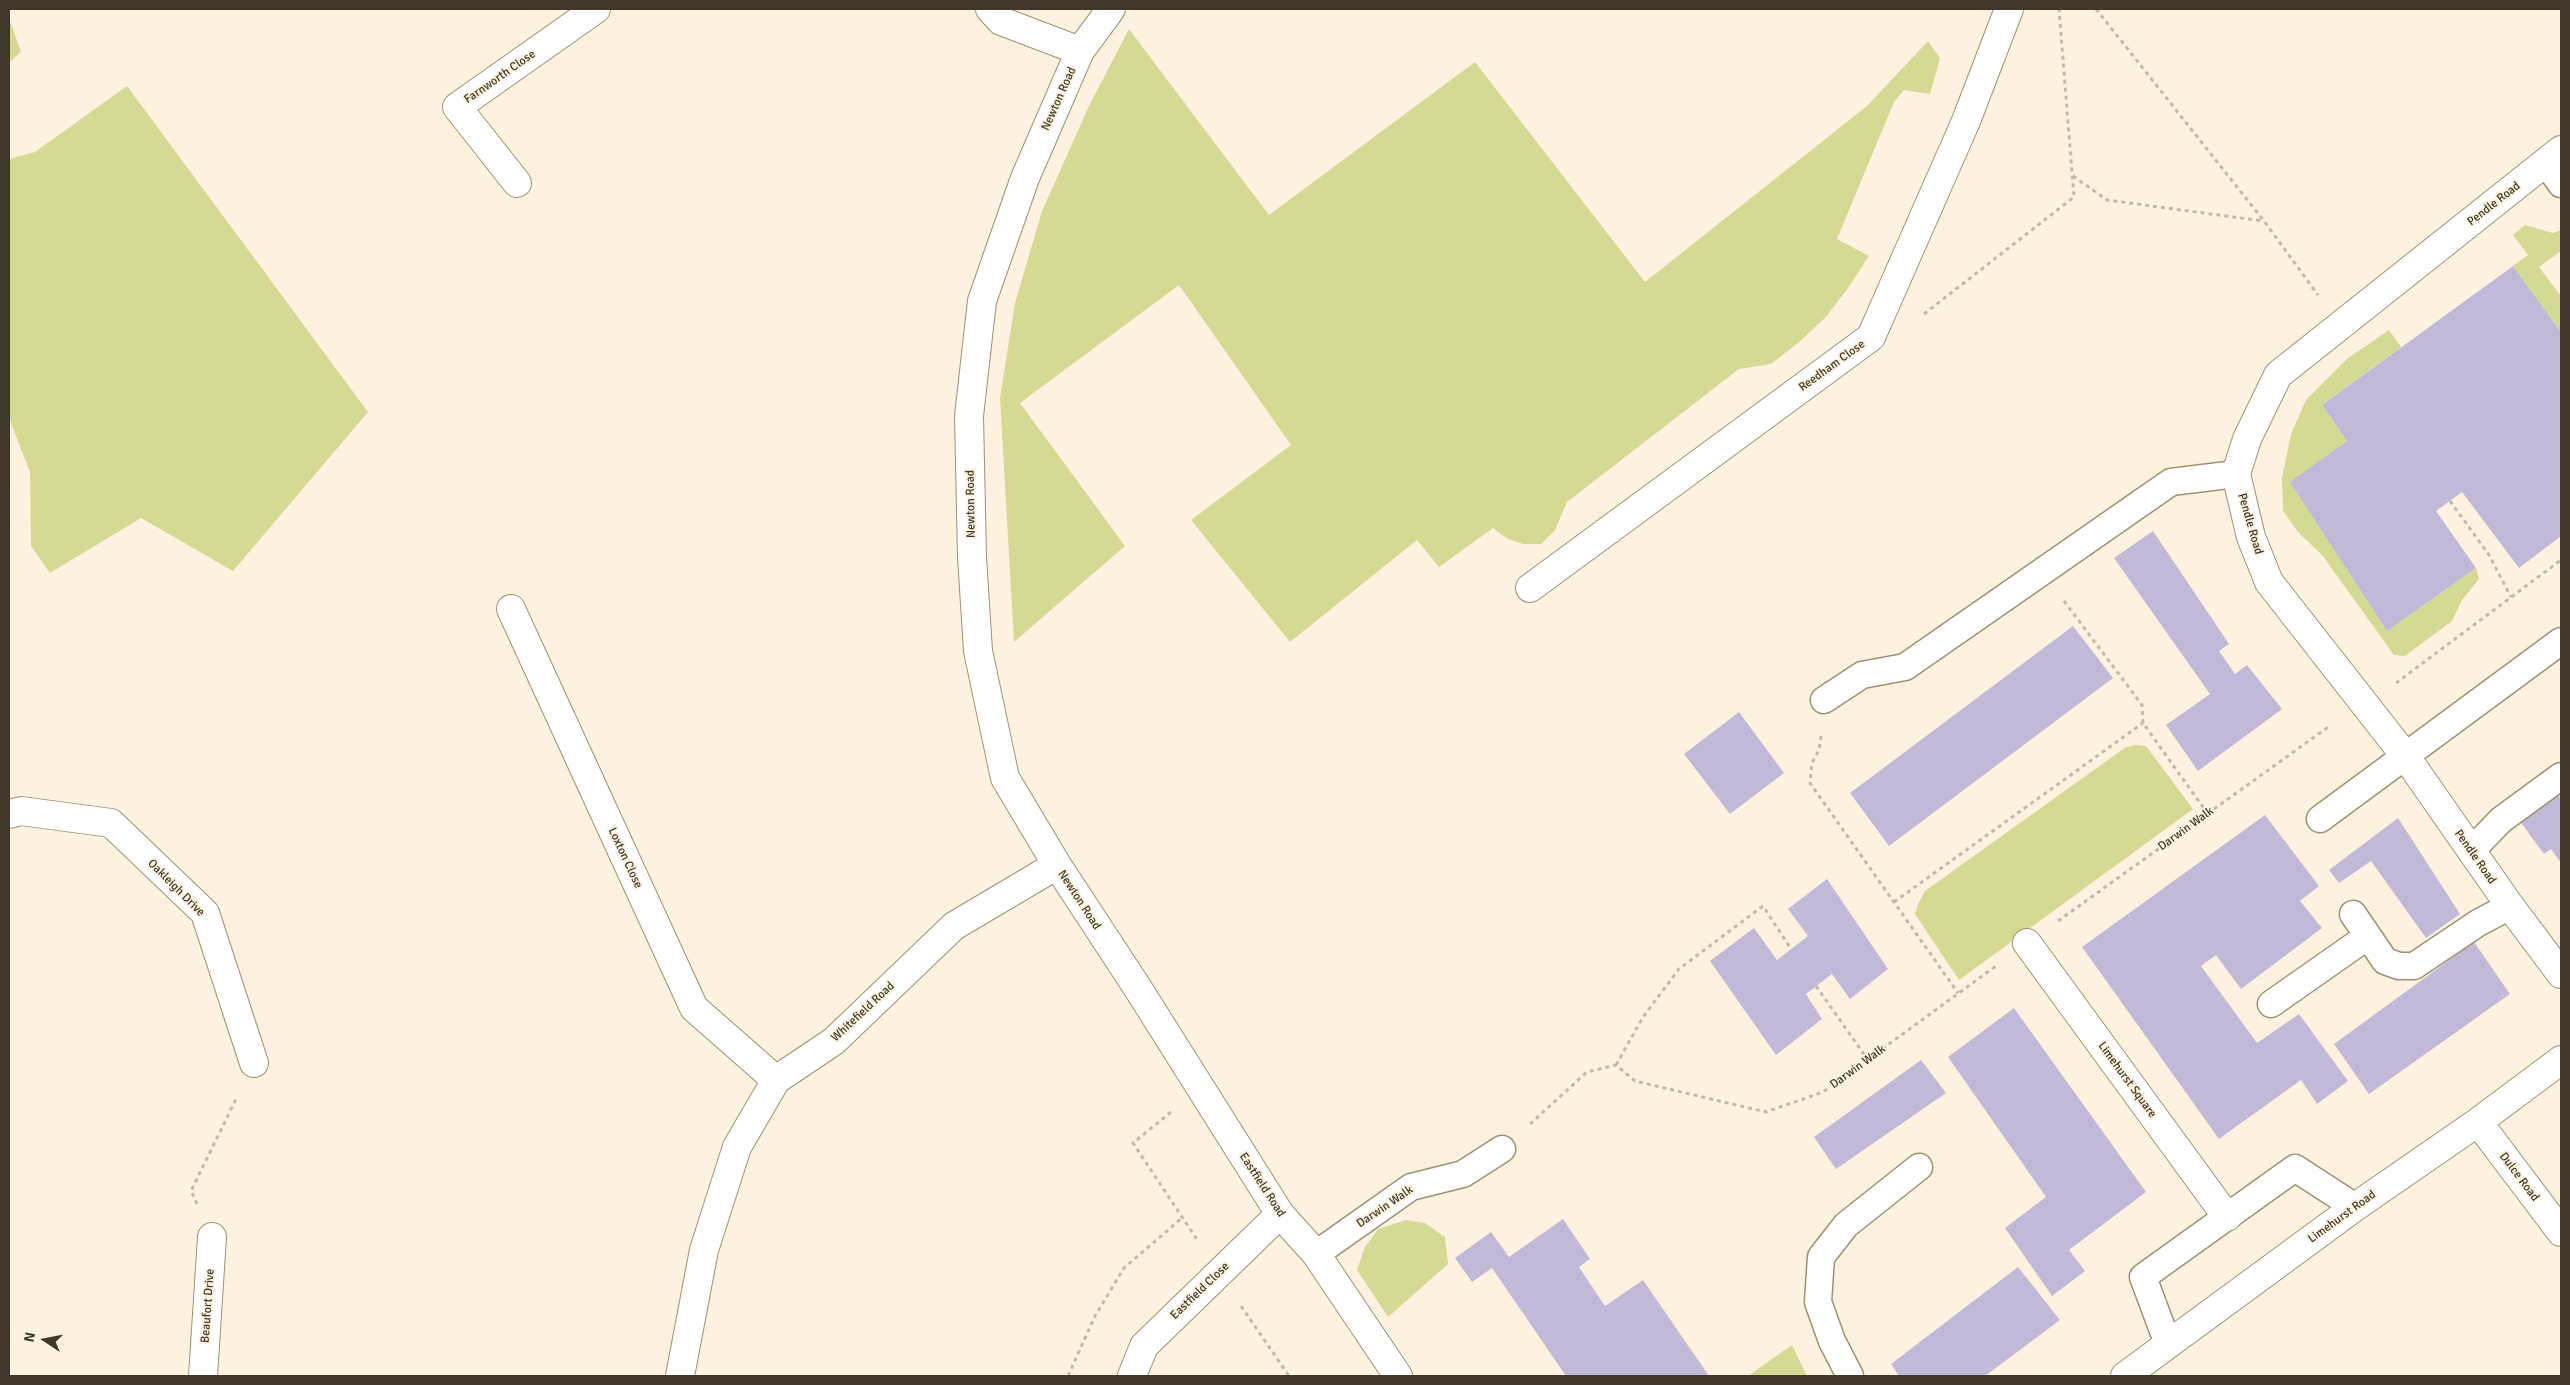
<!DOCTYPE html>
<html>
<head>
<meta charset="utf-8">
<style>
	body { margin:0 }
	#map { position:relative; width:2570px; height:1385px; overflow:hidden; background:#fcf2df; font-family:Signika,sans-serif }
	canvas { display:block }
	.frame { position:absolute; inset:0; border:10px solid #3e372a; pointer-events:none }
	.north { position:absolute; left:20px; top:1315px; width:50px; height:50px; -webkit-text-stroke:4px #fcf2df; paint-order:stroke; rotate:281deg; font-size:14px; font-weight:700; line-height:20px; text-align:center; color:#3e372a }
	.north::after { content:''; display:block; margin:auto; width:18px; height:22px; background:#3e372a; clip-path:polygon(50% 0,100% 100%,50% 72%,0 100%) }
</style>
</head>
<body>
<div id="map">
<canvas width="2570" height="1385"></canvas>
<div class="frame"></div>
<div class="north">N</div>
</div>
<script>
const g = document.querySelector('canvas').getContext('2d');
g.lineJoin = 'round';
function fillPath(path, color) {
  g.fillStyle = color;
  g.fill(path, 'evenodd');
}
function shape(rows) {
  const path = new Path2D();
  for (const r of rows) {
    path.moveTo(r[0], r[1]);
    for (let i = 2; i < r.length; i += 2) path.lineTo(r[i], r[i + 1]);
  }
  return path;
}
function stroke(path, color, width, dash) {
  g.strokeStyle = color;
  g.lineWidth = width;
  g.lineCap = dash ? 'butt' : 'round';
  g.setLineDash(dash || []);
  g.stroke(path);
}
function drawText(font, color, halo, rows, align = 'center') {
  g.font = font + ' Signika,sans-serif';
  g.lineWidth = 4;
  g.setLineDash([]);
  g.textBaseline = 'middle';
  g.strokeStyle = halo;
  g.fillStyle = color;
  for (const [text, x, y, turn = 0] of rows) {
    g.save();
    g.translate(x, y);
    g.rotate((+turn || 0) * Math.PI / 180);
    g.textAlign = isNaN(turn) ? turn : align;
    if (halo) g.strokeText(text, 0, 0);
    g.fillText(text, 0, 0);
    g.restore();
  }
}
const green = shape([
	[9,18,21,52,9,63],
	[1129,29,1269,215,1475,62,1645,282,1867,106,1928,41,1940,58,1930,94,1904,90,1894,102,1837,239,1869,256,1848,288,1826,317,1798,343,1771,364,1739,369,1567,502,1555,530,1541,544,1523,544,1508,539,1493,528,1439,567,1417,540,1290,642,1191,520,1291,445,1179,285,1020,403,1125,546,1014,642,1000,398,1015,303,1042,211,1089,106],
	[127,86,368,412,233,571,141,518,50,573,31,546,30,472,9,418,9,159,35,152],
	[2525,225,2553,233,2561,230,2561,251,2539,267,2561,296,2561,332,2513,266,2528,255,2513,235],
	[2389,330,2401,347,2322,405,2347,441,2291,482,2387,631,2476,568,2479,579,2462,600,2452,621,2405,656,2394,655,2322,555,2298,532,2283,511,2282,478,2291,434,2306,400,2348,358],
	[2136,745,2146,746,2193,809,1959,980,1915,914,1918,904,1925,891,2126,747],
	[1406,1220,1425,1223,1445,1237,1448,1264,1388,1317,1357,1270,1365,1247,1378,1229],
	[1792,1345,1807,1376,1748,1376]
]);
const building = shape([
	[2513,266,2561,332,2561,536,2519,568,2462,492,2436,511,2476,568,2387,631,2290,482,2347,441,2322,405],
	[2153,531,2229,644,2219,651,2235,674,2247,665,2282,709,2198,771,2166,725,2210,694,2114,558],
	[2073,626,2113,678,1889,846,1850,793],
	[1739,712,1784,773,1730,814,1684,754],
	[2556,792,2561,799,2561,863,2551,849,2544,854,2519,820],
	[2265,815,2319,886,2300,901,2322,928,2241,989,2216,955,2201,966,2257,1043,2299,1014,2348,1081,2317,1104,2301,1080,2219,1139,2082,947],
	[2398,818,2460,914,2426,938,2371,861,2339,883,2329,870],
	[1827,879,1888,969,1850,999,1832,974,1806,994,1822,1019,1776,1055,1710,961,1754,928,1777,960,1808,936,1788,909],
	[2474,942,2510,994,2369,1094,2334,1044],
	[2014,1008,2146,1192,2069,1250,2085,1271,2052,1296,2005,1228,2046,1197,1948,1057],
	[1921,1060,1946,1093,1836,1169,1814,1137],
	[1563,1219,1590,1259,1579,1267,1605,1306,1643,1280,1709,1376,1566,1376,1492,1268,1472,1282,1455,1258,1491,1232,1509,1257],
	[2018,1267,2060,1320,1985,1376,1899,1376,1891,1364]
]);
const path = shape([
	[2096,9,2264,221,2318,295],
	[2073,176,2107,200,2263,221],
	[1924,314,2074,197,2059,9],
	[2450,501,2489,555,2511,597],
	[2064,601,2142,705,2143,723,2208,814],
	[2396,683,2561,560],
	[1821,736,1819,750,1812,763,1810,783,1958,993],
	[1894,902,2143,723],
	[2058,921,2331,725],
	[1816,986,1868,1060],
	[1616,1065,1643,1017,1679,969,1763,906,1791,949],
	[1171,1112,1133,1143,1198,1241],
	[1530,1124,1587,1072,1616,1065,1635,1081,1766,1112,1823,1092,1996,966],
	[197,1204,191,1191,237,1097],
	[1241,1306,1289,1376],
	[1068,1376,1095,1316,1124,1268,1182,1218]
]);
const service = shape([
	[2546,163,2561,184],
	[1824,700,1862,675,1905,667,2171,482,2236,474],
	[2320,819,2561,641],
	[2471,851,2501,820,2561,776],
	[2353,914,2385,961,2399,966,2414,966,2478,923,2510,906],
	[2271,1004,2368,936],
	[1316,1254,1411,1187,1463,1174,1502,1149],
	[2168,1344,2143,1277,2295,1168,2355,1207],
	[1850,1376,1832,1341,1818,1302,1821,1257,1846,1225,1919,1167]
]);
const pedestrian = shape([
	[2027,943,2227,1217]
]);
const minor = shape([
	[990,9,1001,21,1080,51],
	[1111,9,1080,51,1025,178,982,301,969,416,972,557,978,651,1005,778,1057,865,1137,987,1280,1214,1316,1254,1398,1376],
	[2561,150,2278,375,2247,439,2236,474,2251,537,2269,582,2406,757,2510,906,2561,974],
	[517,183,457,107,596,9],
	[1530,588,1871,337,1966,121,2009,9],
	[511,609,694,1008,776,1080],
	[9,814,21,811,111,823,205,913,254,1063],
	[2478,1122,2561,1232],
	[203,1376,212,1237],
	[680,1376,704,1250,737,1147,776,1080,834,1041,954,926,1057,865],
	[1132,1376,1144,1346,1280,1214],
	[2125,1376,2355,1207,2478,1122,2561,1060]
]);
const streetNames = [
	["Farnworth Close",500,77,-35],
	["Newton Road",1059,99,-66],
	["Pendle Road",2494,204,-38],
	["Reedham Close",1832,366,-36],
	["Newton Road",971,504,-91],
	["Pendle Road",2250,524,74],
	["Darwin Walk",2186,829,-36],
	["Pendle Road",2475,857,55],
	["Loxton Close",625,858,65],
	["Oakleigh Drive",176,888,45],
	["Newton Road",1079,900,57],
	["Whitefield Road",863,1012,-43],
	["Darwin Walk",1858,1067,-36],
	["Limehurst Square",2127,1080,54],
	["Dulce Road",2519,1177,53],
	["Eastfield Road",1262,1185,57],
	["Darwin Walk",1385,1207,-34],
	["Limehurst Road",2342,1217,-36],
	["Eastfield Close",1200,1291,-44],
	["Beaufort Drive",208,1306,-86]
];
fillPath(green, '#d4da94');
fillPath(building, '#c2b9d9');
stroke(service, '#a09073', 29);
stroke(pedestrian, '#a09073', 30);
stroke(minor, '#a09073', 30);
stroke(path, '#c2b9a8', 3, [4, 4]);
stroke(service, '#fff', 26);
stroke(pedestrian, '#fff', 28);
stroke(minor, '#fff', 28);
drawText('12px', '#3e372a', '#fcf2df', streetNames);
</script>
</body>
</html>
